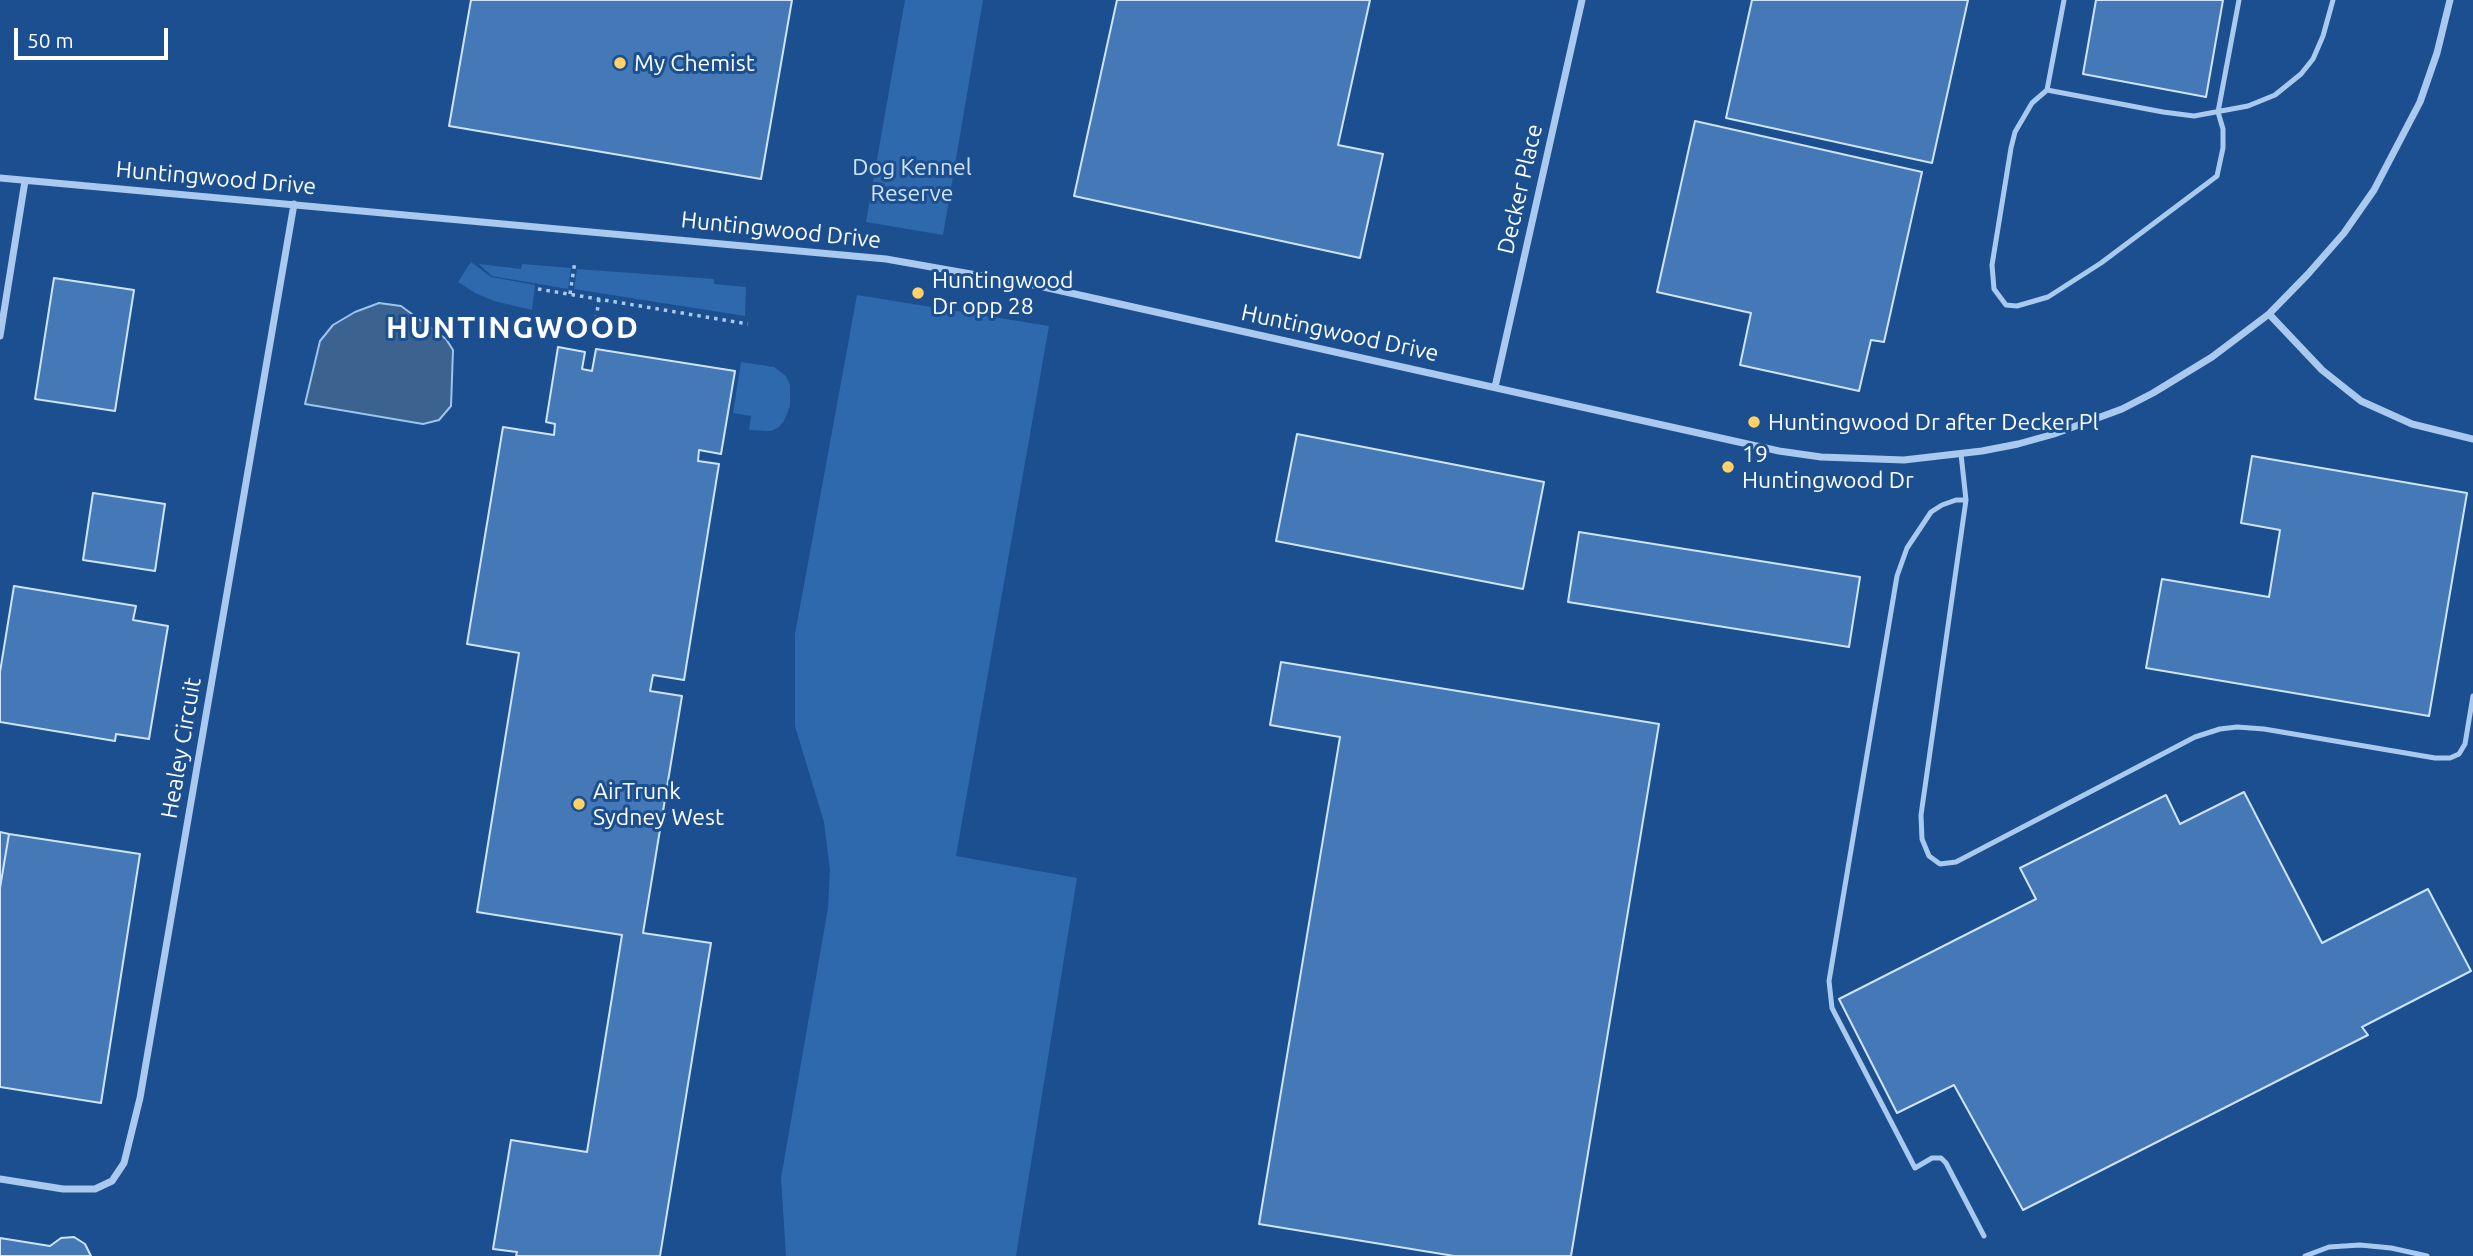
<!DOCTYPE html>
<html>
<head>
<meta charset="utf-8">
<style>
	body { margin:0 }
	#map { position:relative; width:2473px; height:1256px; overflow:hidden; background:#1b4f8f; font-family:Ubuntu,sans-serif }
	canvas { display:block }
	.scale { position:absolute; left:14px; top:28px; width:154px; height:32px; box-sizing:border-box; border:4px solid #fff; border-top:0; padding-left:9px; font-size:21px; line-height:24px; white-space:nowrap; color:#fff; -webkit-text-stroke:5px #1b4f8f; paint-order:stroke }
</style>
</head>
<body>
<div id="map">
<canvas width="2473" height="1256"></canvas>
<div class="scale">50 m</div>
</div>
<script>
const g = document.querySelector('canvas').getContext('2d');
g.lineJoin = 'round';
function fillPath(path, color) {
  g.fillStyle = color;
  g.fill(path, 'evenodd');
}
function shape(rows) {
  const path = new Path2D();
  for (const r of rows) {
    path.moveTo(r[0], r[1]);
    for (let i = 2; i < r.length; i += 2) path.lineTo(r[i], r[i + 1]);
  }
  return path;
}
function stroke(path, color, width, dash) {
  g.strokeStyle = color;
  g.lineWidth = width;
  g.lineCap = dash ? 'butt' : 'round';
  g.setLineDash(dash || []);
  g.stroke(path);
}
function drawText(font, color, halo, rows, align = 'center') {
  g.font = font + ' Ubuntu,sans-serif';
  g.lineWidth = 6;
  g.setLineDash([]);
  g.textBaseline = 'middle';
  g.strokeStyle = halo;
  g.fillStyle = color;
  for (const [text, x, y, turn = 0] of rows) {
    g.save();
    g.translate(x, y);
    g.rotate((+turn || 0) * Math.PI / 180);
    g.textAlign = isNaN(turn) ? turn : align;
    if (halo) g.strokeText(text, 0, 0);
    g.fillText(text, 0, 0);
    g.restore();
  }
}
const green = shape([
	[905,0,983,0,943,235,866,222],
	[471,262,491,277,535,285,532,310,494,301,475,293,458,282],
	[479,264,521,269,522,264,571,268,568,289,492,276],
	[577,269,714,279,714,284,746,287,745,316,574,289],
	[857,295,1049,326,956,856,1077,878,1016,1256,786,1256,781,1178,828,908,830,870,824,822,795,726,795,634],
	[741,362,774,367,786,376,790,385,790,406,784,421,779,427,771,431,749,430,751,416,733,413]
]);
const water = shape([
	[379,303,401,306,446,339,453,350,451,406,439,420,423,424,305,404,320,341,333,325,355,312,379,303]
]);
const building = shape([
	[471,0,792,0,761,179,449,126,471,0],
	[1117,0,1370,0,1338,145,1383,154,1360,258,1074,196,1117,0],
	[1752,0,1968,0,1932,163,1726,118,1752,0],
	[2096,0,2223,0,2206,97,2083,74,2096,0],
	[1695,121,1922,172,1884,342,1871,340,1859,391,1740,365,1751,313,1657,292,1695,121],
	[54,278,134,290,115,411,35,399,54,278],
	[558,347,585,352,582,369,592,371,596,349,735,371,721,454,699,450,698,461,719,464,684,680,653,675,650,691,682,696,643,933,711,943,660,1256,516,1256,517,1252,493,1249,511,1140,587,1152,622,935,477,912,519,653,467,644,503,427,554,435,555,424,546,422,558,347],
	[1297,434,1544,482,1523,589,1276,541,1297,434],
	[2252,456,2467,493,2429,716,2146,668,2162,579,2269,597,2280,530,2241,523,2252,456],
	[93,493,165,504,155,571,83,560,93,493],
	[1579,532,1860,577,1849,647,1568,602,1579,532],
	[14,586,136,606,133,620,168,626,149,739,116,734,115,741,0,722,0,672,14,586],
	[1281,662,1659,724,1571,1256,1454,1256,1259,1224,1340,737,1270,725,1281,662],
	[2244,792,2322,943,2428,889,2471,971,2362,1027,2368,1035,2023,1210,1954,1085,1897,1113,1839,999,2036,899,2020,868,2166,795,2180,824,2244,792],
	[0,832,9,834,0,888,0,832],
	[9,834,140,854,101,1103,0,1087,0,888,9,834],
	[74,1237,85,1244,91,1256,0,1256,0,1238,50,1246,61,1238,74,1237]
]);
const path = shape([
	[538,289,748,324],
	[570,294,575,261],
	[596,319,599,299]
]);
const service = shape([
	[2064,0,2047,90,2163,112,2194,116,2248,106,2275,95,2301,74,2313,59,2323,36,2333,0],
	[2047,90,2032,103,2015,132,2011,148,1992,265,1994,289,2006,305,2017,306,2048,297,2101,263,2217,176,2223,148,2223,129,2218,112,2239,0],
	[1961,454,1966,500,1921,815,1922,839,1929,856,1940,864,1956,862,2195,737,2220,729,2237,727,2264,729,2435,758,2450,758,2459,754,2465,744,2473,696],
	[1966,500,1956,500,1942,505,1931,512,1907,548,1897,576,1829,981,1832,1008,1915,1168,1932,1158,1941,1158,1946,1163,1984,1236],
	[2305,1256,2329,1247,2360,1245,2391,1248,2427,1256]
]);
const minor = shape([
	[0,178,886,259,1039,286,1779,451,1821,457,1904,460,1982,451,2018,444,2054,434,2122,409,2153,393,2212,357,2269,314,2308,274,2344,233,2374,190,2420,102,2437,53,2450,0],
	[2269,314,2322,370,2361,401,2412,424,2473,439],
	[0,336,25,181],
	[1495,387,1582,0],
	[0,1179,63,1189,95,1189,112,1181,124,1163,140,1098,294,204]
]);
const markers = [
	[620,63,7,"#ffd166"],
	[918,293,7,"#ffd166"],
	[1754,422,7,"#ffd166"],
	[1728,467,7,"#ffd166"],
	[579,804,7,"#ffd166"]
];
const poiNames = [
	["My Chemist",634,63],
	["Huntingwood",932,280],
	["Dr opp 28",932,306],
	["Huntingwood Dr after Decker Pl",1768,422],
	["19",1742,454],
	["Huntingwood Dr",1742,480],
	["AirTrunk",593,791],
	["Sydney West",593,817]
];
const parkNames = [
	["Dog Kennel",912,167],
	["Reserve",912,193]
];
const streetNames = [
	["Huntingwood Drive",216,178,5],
	["Decker Place",1520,189,-77],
	["Huntingwood Drive",781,230,6],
	["Huntingwood Drive",1340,333,12],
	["Healey Circuit",181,748,-80]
];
const districtNames = [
	["HUNTINGWOOD",513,328]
];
fillPath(green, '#2e69ad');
fillPath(water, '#3c6290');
stroke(water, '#9cc4f0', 2);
fillPath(building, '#4478b7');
stroke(building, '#cfe3fa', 2);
stroke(path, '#a9c9ee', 3.5, [3.5, 5]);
stroke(service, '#a9c9ee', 5);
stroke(minor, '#a9c9ee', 7);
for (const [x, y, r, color] of markers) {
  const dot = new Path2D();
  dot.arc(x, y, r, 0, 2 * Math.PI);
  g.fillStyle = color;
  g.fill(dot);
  stroke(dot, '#1b4f8f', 2.5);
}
drawText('23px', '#fff', '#1b4f8f', poiNames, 'left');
drawText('23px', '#cfe3fa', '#1b4f8f', parkNames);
drawText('23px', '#fff', '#1b4f8f', streetNames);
g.letterSpacing = '2px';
drawText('bold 30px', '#fff', '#1b4f8f', districtNames);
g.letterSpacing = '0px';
</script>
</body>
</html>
